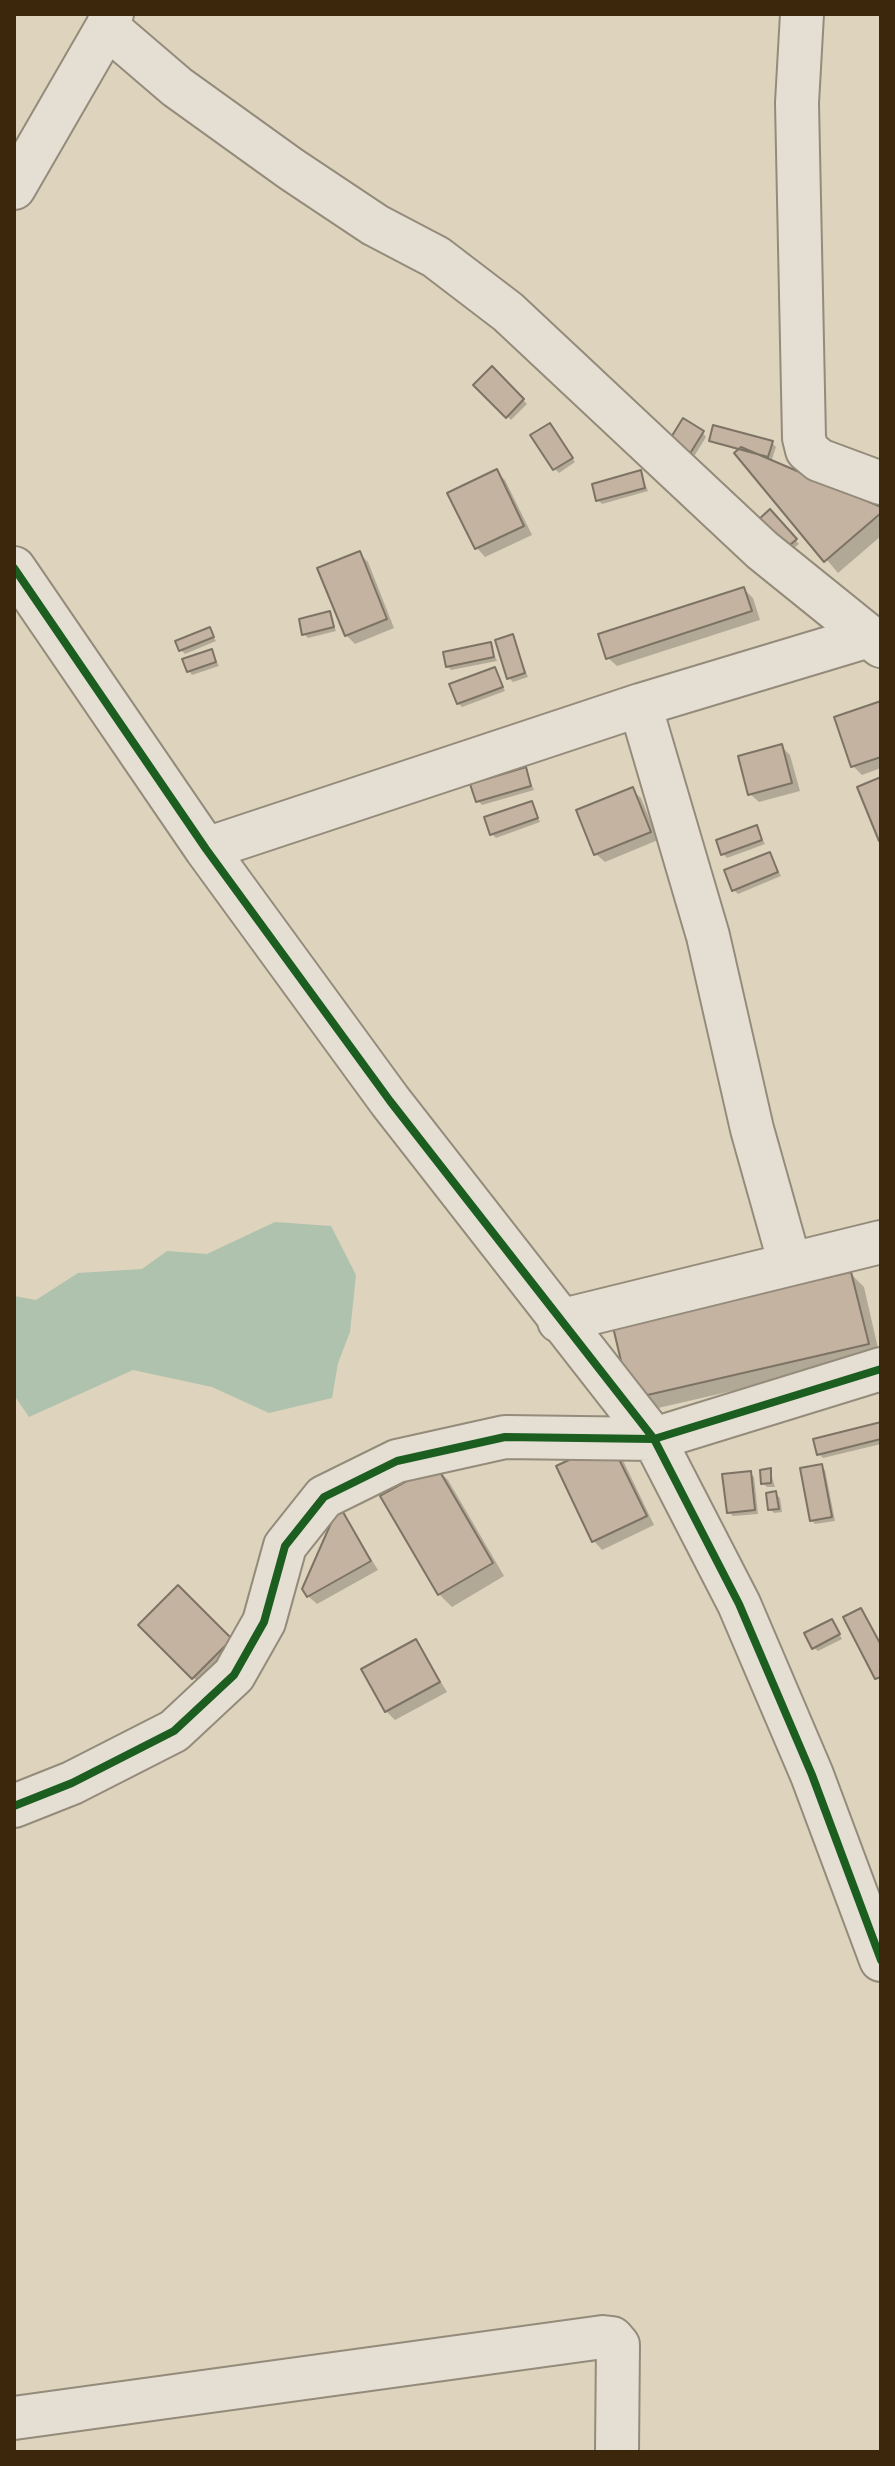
<!DOCTYPE html>
<html>
<head>
<meta charset="utf-8">
<style>
	body { margin:0 }
	#map { position:relative; width:895px; height:2466px; overflow:hidden; background:#ded3bc; font-family:"Gentium Book Plus",serif }
	canvas { display:block }
	.frame { position:absolute; inset:0; border:16px solid #3c270d; pointer-events:none }
</style>
</head>
<body>
<div id="map">
<canvas width="895" height="2466"></canvas>
<div class="frame"></div>
</div>
<script>
const g = document.querySelector('canvas').getContext('2d');
g.lineJoin = 'round';
function fillPath(path, color) {
  g.fillStyle = color;
  g.fill(path, 'evenodd');
}
function shape(rows) {
  const path = new Path2D();
  for (const r of rows) {
    path.moveTo(r[0], r[1]);
    for (let i = 2; i < r.length; i += 2) path.lineTo(r[i], r[i + 1]);
  }
  return path;
}
function stroke(path, color, width, dash) {
  g.strokeStyle = color;
  g.lineWidth = width;
  g.lineCap = dash ? 'butt' : 'round';
  g.setLineDash(dash || []);
  g.stroke(path);
}
const water = shape([
	[275,1222,331,1226,356,1275,350,1332,338,1363,332,1398,269,1413,212,1387,133,1370,29,1417,14,1395,14,1296,36,1300,78,1273,142,1269,167,1251,207,1254]
]);
const shadow = shape([
	[492,369,527,404,511,420,476,385],
	[554,429,575,462,559,473,555,469],
	[703,433,706,437,690,463,672,451],
	[711,440,772,443,776,447,771,462,881,509,881,536,838,573,737,453,740,451],
	[496,471,505,480,532,535,485,557,477,548,450,494],
	[640,472,648,491,602,504,598,500],
	[770,512,799,544,789,552],
	[359,553,368,562,394,628,355,644,346,635],
	[744,589,753,598,760,620,617,666,608,658],
	[329,613,336,631,308,638,304,634],
	[209,630,216,641,185,654,181,650],
	[512,637,528,677,513,682,509,678],
	[490,645,497,661,451,670,447,666],
	[211,651,219,666,192,675,189,671],
	[495,669,505,691,462,707,458,703],
	[881,703,881,768,862,775,853,766],
	[781,746,790,755,800,791,759,802,750,794],
	[525,770,534,790,482,805,478,801],
	[632,790,641,798,658,840,605,862,596,854],
	[532,803,540,822,496,838,492,834],
	[756,828,765,844,727,858,723,854],
	[770,855,781,876,738,894,734,890],
	[851,1274,864,1287,880,1357,645,1411,632,1398],
	[881,1424,881,1444,823,1458,819,1454],
	[619,1452,654,1525,602,1550,594,1541],
	[821,1466,825,1470,835,1521,815,1524,811,1520],
	[435,1467,448,1480,504,1576,452,1607,439,1594],
	[770,1470,775,1487,767,1487,763,1483],
	[750,1473,754,1477,758,1514,733,1516,729,1512],
	[776,1494,780,1498,782,1512,774,1513,770,1509],
	[339,1508,378,1570,317,1604,308,1596],
	[178,1588,239,1649,202,1686,141,1625],
	[835,1626,842,1639,818,1651,814,1648],
	[416,1641,447,1692,395,1720,386,1711]
]);
const building = shape([
	[492,366,524,399,506,418,473,385,492,366],
	[683,418,704,431,686,460,665,447,683,418],
	[550,423,573,458,553,470,530,435,550,423],
	[713,425,773,441,768,457,709,441,713,425],
	[741,447,881,507,881,513,824,562,734,453,741,447],
	[497,469,524,526,475,549,447,493,497,469],
	[641,470,645,488,596,501,592,484,641,470],
	[770,509,797,539,784,550,758,520,770,509],
	[360,551,387,619,345,636,317,568,360,551],
	[744,587,752,611,606,659,598,634,744,587],
	[330,611,334,627,302,635,299,619,330,611],
	[210,627,214,637,179,651,175,641,210,627],
	[513,634,525,673,507,679,495,640,513,634],
	[491,642,494,657,446,667,443,652,491,642],
	[212,649,216,662,187,672,182,659,212,649],
	[495,667,503,687,457,704,449,684,495,667],
	[881,701,881,757,851,767,834,717,881,701],
	[782,744,792,783,748,795,738,756,782,744],
	[526,767,531,786,476,802,470,784,526,767],
	[881,777,881,840,879,841,857,787,881,777],
	[633,787,651,832,594,855,576,810,633,787],
	[532,801,538,818,490,835,484,817,532,801],
	[757,825,762,840,721,855,716,840,757,825],
	[770,852,778,872,732,891,724,870,770,852],
	[851,1272,869,1344,630,1399,613,1327,851,1272],
	[881,1422,881,1439,817,1455,813,1439,881,1422],
	[610,1441,647,1516,592,1542,556,1466,610,1441],
	[822,1464,832,1517,810,1521,800,1468,822,1464],
	[436,1465,493,1563,438,1595,380,1496,436,1465],
	[771,1468,771,1483,761,1484,760,1470,771,1468],
	[751,1471,755,1510,727,1513,722,1474,751,1471],
	[776,1491,779,1509,768,1510,766,1493,776,1491],
	[339,1505,371,1561,307,1597,302,1589,339,1505],
	[178,1585,232,1639,192,1679,138,1625,178,1585],
	[861,1608,881,1645,881,1677,875,1679,843,1617,861,1608],
	[832,1619,840,1634,812,1649,804,1633,832,1619],
	[416,1639,440,1682,385,1712,361,1669,416,1639]
]);
const street = shape([
	[802,14,797,103,804,438,807,450,819,460,881,483],
	[107,27,177,87,291,169,375,225,436,257,508,312,762,550,881,646],
	[14,188,107,27,112,14],
	[14,568,206,849,390,1101,654,1439,739,1604,812,1775,881,1960],
	[640,705,708,936,752,1129,790,1264],
	[206,849,640,705,869,636],
	[559,1321,881,1242],
	[14,1806,72,1783,174,1731,234,1675,264,1622,285,1546,324,1497,397,1461,505,1437,654,1439,881,1369],
	[14,2418,603,2337,612,2338,618,2345,617,2452]
]);
const cycleway = shape([
	[14,568,206,849,390,1101,654,1439,739,1604,812,1775,881,1960],
	[14,1806,72,1783,174,1731,234,1675,264,1622,285,1546,324,1497,397,1461,505,1437,654,1439,881,1369]
]);
fillPath(water, '#aec2ad');
fillPath(shadow, '#0003');
fillPath(building, '#c5b3a2');
stroke(building, '#7d7364', 2);
stroke(street, '#948b7b', 46);
stroke(street, '#e5dfd3', 42);
stroke(cycleway, '#1b5e20', 8);
</script>
</body>
</html>
